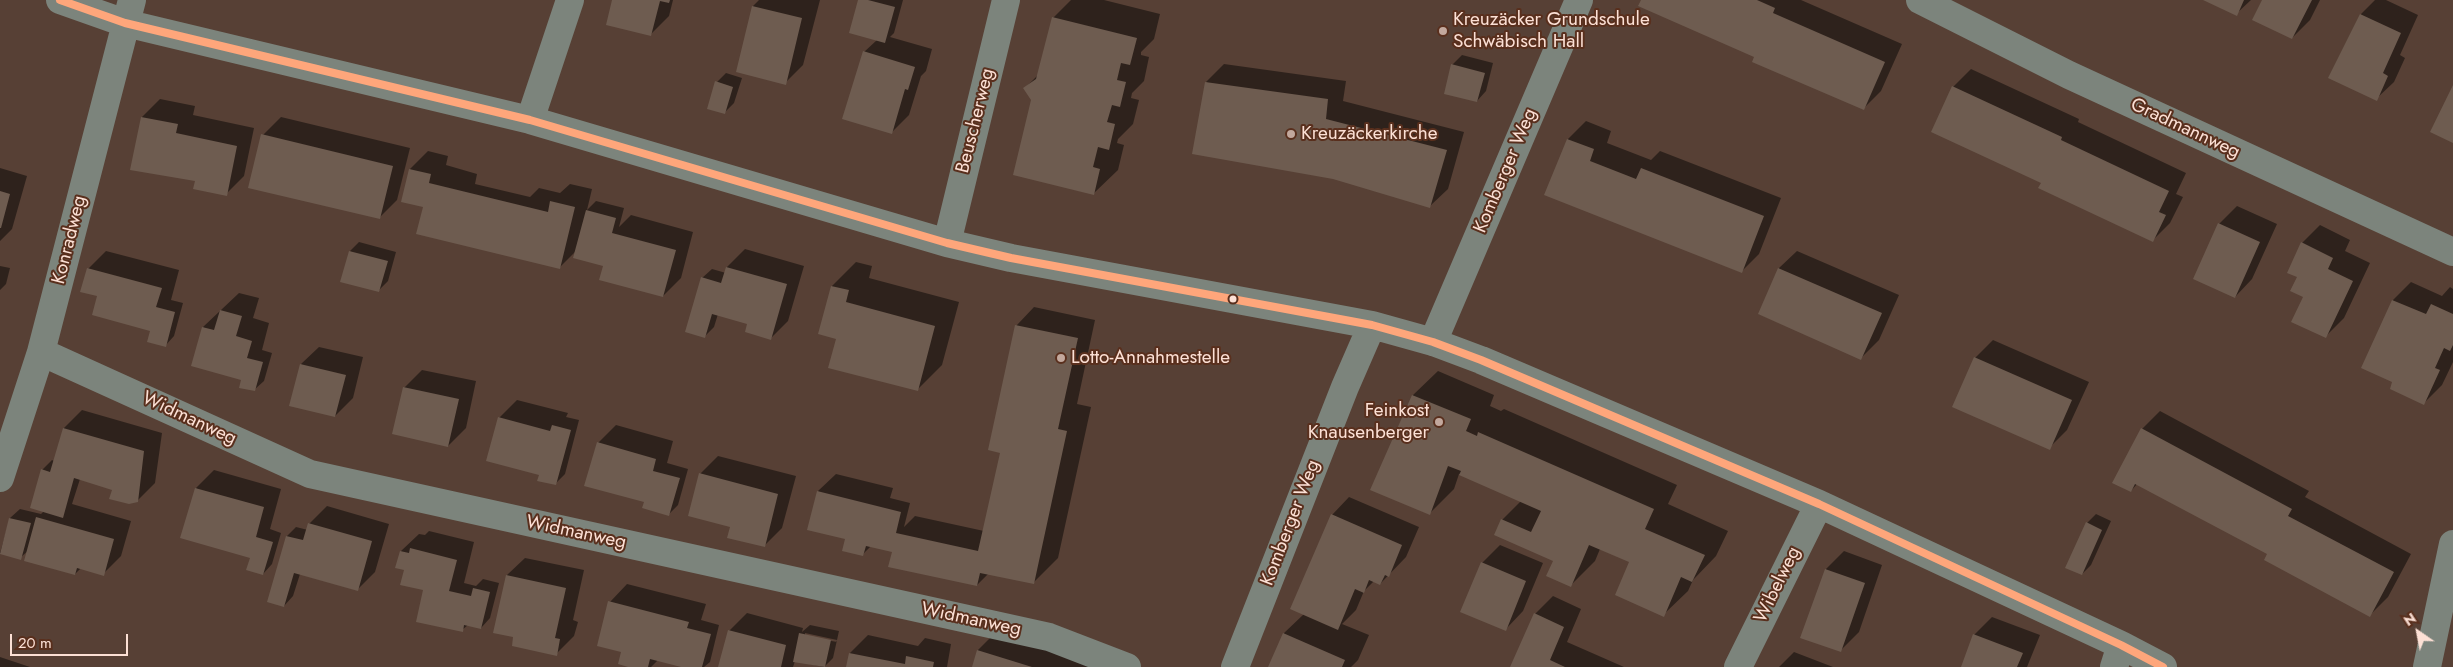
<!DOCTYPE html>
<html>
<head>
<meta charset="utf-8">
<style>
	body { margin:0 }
	#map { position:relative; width:2453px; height:667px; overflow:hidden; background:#574035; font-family:Jost,sans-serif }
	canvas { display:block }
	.north { position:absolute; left:2393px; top:607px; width:50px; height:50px; -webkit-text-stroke:4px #592f1d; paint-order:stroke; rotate:327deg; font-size:14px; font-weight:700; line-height:20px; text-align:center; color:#fce0d5 }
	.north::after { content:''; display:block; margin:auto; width:18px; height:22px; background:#fce0d5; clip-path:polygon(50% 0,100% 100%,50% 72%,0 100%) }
	.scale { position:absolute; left:10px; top:634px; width:118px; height:22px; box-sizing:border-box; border:2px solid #fce0d5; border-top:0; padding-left:6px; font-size:15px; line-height:18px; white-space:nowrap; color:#fce0d5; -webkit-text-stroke:4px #592f1d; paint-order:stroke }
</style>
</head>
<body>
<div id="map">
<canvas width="2453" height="667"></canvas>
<div class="north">N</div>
<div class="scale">20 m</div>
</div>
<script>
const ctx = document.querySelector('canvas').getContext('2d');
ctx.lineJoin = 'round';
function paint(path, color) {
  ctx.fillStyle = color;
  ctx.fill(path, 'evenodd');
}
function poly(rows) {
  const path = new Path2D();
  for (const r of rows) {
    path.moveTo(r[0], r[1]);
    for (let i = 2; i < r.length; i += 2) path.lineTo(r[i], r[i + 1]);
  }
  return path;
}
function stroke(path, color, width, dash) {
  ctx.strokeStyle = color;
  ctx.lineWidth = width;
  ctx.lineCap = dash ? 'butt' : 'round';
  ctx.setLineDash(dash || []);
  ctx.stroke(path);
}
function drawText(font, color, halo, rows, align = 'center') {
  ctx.font = font + ' Jost,sans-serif';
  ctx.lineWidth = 4;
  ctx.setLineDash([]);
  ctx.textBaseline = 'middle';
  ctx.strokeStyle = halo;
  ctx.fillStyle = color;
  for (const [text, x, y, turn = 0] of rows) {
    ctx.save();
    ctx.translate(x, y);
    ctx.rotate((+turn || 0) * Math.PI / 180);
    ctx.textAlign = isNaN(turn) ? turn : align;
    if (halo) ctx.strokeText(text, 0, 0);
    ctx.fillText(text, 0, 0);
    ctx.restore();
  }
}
paint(poly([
	[613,0,673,0,669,16,651,34],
	[759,0,820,0,803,65,785,83,753,6],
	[860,0,903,0,894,33,890,37,932,49,926,71,921,76,909,115,891,133,864,52,877,40],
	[1071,0,1104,0,1160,14,1154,39,1141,52,1141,55,1149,57,1144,81,1132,93,1131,98,1139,100,1133,124,1118,139,1117,143,1124,145,1118,170,1093,194,1025,88,1039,74,1053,18],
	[1642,0,1801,0,1902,44,1881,91,1863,109],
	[2206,0,2251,0,2236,14],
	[2263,0,2320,0,2310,20,2292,38],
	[2375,0,2386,0,2418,15,2400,55,2405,58,2394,82,2376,99,2330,77,2361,14],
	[1462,55,1493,63,1486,91,1477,101,1452,65],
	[1224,64,1346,81,1343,101,1464,132,1448,189,1430,206,1206,82],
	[1971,69,2079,119,2078,122,2186,173,2176,194,2183,197,2170,223,2152,241,2042,182,1932,131,1953,87],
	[726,73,742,78,734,103,724,113,717,82],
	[160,99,195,106,193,115,254,128,244,176,226,194,196,180,131,169,142,117],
	[281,117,410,148,397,200,379,218,263,135],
	[1586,121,1611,131,1607,143,1651,160,1660,151,1781,198,1759,254,1741,272,1546,194,1568,139],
	[428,151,448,156,446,165,477,174,475,184,530,197,539,188,560,193,570,184,592,189,587,210,596,201,624,208,619,227,631,215,693,232,681,278,663,296,576,251,559,268,425,206,410,169],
	[0,168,27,176,12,229,0,241],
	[2237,206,2277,224,2252,279,2235,297,2219,224],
	[2320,225,2350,240,2345,251,2370,263,2344,318,2326,336,2299,277,2302,243],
	[359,242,396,252,388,281,379,290,350,251],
	[745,249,804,266,788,321,771,338,749,323,718,314,714,327,705,336,702,278,712,269,726,273,727,267],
	[106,251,179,270,171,300,183,303,174,336,165,346,152,330,88,269],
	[1797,251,1899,295,1879,340,1861,358,1759,314,1779,268],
	[856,262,872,266,869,278,959,302,942,365,918,389,837,338,820,333,832,286],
	[0,266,10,268,6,284,0,290],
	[2411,282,2442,296,2450,287,2453,289,2453,362,2442,385,2424,403,2394,381,2363,368,2393,300],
	[239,293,259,298,253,318,269,323,262,350,272,353,264,381,254,390,243,379,203,327],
	[1034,307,1095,320,1077,404,1091,407,1058,558,1033,583,989,573,977,585,894,548,871,546,862,555,846,538,818,491,836,474,893,488,890,498,910,503,904,527,915,516,984,531,1002,452,989,449,1017,325],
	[1993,340,2089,382,2067,430,2049,448,1975,358],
	[319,347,363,357,353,398,335,416,301,364],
	[422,370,476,381,466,428,448,446,404,388],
	[1438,371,1494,395,1490,406,1501,411,1504,409,1677,485,1668,504,1728,531,1716,556,1693,580,1688,591,1663,615,1631,562,1600,549,1595,561,1570,586,1555,560,1502,520,1521,501,1459,474,1454,489,1429,514,1372,490,1413,395],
	[517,400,568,413,566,417,579,420,565,474,555,484,540,474,499,418],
	[82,410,162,433,155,483,137,501,114,489,80,479,72,504,131,521,121,556,103,574,81,568,75,574,29,550,20,558,0,553,10,518,20,509,41,514,44,511,42,470,52,460,54,461,64,428],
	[2160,411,2309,491,2305,497,2411,554,2388,597,2370,615,2269,554,2137,484,2131,491,2142,429],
	[616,425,673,441,667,463,688,469,678,505,669,514,645,501,598,443],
	[718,456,796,476,782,528,764,546,731,526,700,474],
	[214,470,281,489,270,529,281,533,272,564,263,574,196,488],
	[1349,497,1419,527,1406,557,1380,584,1374,581,1364,591,1356,610,1342,624,1369,635,1358,660,1351,667,1270,667,1284,633,1304,614,1332,515],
	[327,506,389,524,375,572,357,590,300,574,293,596,284,606,268,601,287,536,296,527,308,530,309,524],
	[2096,514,2111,521,2091,565,2082,574,2087,523],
	[429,531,474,542,464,583,476,586,483,579,499,583,490,618,481,628,468,625,462,630,406,569,401,551,419,534,425,535],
	[1500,545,1543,563,1523,611,1506,629,1482,563],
	[1844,551,1882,565,1859,632,1841,650,1826,569],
	[525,558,584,570,573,620,578,622,574,636,556,654,515,636,507,575],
	[627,584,706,604,701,620,719,625,710,662,704,667,686,667,658,660,651,667,633,667,610,602],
	[1553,596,1581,609,1567,642,1624,667,1511,667,1535,614],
	[747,613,803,628,802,632,810,625,839,631,833,658,824,667,795,661,793,667,719,667,729,631],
	[805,633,837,640,837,642,805,636],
	[1992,617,2040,635,2027,667,1962,667,1974,635],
	[1002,626,1131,667,973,667,978,650],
	[868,635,918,646,925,638,951,644,947,667,847,667,850,653],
	[1794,652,1833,667,1779,667],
	[0,657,30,667,0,667]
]), '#0007');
paint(poly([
	[612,0,670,0,669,3,660,1,651,36,606,25],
	[858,0,868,0,895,7,885,43,849,33],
	[1641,0,1757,0,1775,8,1773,13,1885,62,1864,110,1752,62,1754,57,1638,6],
	[2203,0,2244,0,2237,16],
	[2262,0,2312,0,2292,39,2252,20],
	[752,6,802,18,786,85,736,72],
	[2360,14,2401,33,2383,73,2388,76,2377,101,2328,78],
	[1052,17,1137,38,1130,65,1121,63,1117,80,1126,82,1120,107,1112,105,1107,122,1115,124,1109,150,1098,147,1093,167,1100,169,1094,195,1013,175,1031,100,1023,88,1036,79],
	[863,51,915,67,908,90,905,89,892,134,842,119],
	[1451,64,1485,73,1477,102,1444,94],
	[715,81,733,87,725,114,707,109],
	[1205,82,1328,99,1326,119,1447,150,1430,208,1333,179,1192,154],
	[2453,85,2453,143,2430,132],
	[1952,86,2062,137,2061,140,2169,191,2159,212,2166,215,2153,242,2038,188,2041,183,1931,132],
	[141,117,178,124,176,133,237,146,227,196,193,189,195,181,130,170],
	[261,134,393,166,380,219,248,188],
	[1567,139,1594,149,1590,161,1636,179,1641,168,1764,216,1742,273,1544,195],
	[409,169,431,174,429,183,548,212,550,201,575,207,560,269,416,234,423,207,401,202],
	[0,191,10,194,1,228,0,228],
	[586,210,616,218,612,233,676,250,663,297,599,280,603,266,573,258],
	[2218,223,2260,242,2235,298,2193,279],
	[2301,242,2333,258,2328,269,2353,281,2326,338,2291,322,2303,297,2290,291,2297,277,2287,273],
	[349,251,388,261,379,292,340,282],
	[726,267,787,284,771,340,745,332,747,324,712,314,705,338,685,332,701,277,721,283],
	[87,268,162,288,156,307,175,312,166,347,147,342,150,331,92,315,97,296,80,292],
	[1778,268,1882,313,1861,360,1758,314],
	[831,286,849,290,846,302,935,326,918,391,828,368,836,339,818,334],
	[2392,300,2426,314,2431,304,2453,314,2453,345,2450,351,2444,348,2435,368,2440,370,2424,405,2390,389,2392,382,2361,368],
	[220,310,242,316,236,336,252,341,247,358,263,362,255,391,239,388,241,380,191,366,202,327,214,330],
	[1015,325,1078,338,1058,429,1067,431,1034,584,980,573,977,586,888,567,892,552,866,546,863,556,842,551,845,539,807,530,817,491,901,512,896,533,978,551,1000,453,988,450],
	[1974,357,2072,400,2050,450,1952,407],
	[300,364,346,375,335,417,289,406],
	[403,387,459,399,448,447,392,434],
	[1412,395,1471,419,1466,431,1477,436,1478,432,1654,509,1645,529,1705,555,1692,582,1681,577,1664,617,1615,595,1629,562,1589,545,1571,587,1546,576,1553,561,1494,535,1501,519,1531,532,1541,511,1459,475,1461,471,1448,466,1430,515,1370,490],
	[498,417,550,431,552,425,571,430,556,485,537,481,539,475,486,461],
	[63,428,144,451,138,502,129,504,109,499,112,490,74,478,63,518,30,508,41,469,50,472],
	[2141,428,2292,509,2288,516,2394,572,2370,617,2264,560,2267,554,2135,484,2131,492,2112,483],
	[597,442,656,459,653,471,680,478,669,516,642,508,644,502,584,486],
	[699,473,778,494,765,547,727,538,730,527,688,516],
	[195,488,264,507,256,537,273,542,263,575,246,570,250,558,180,538],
	[1331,514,1402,545,1389,577,1385,575,1380,585,1369,580,1364,593,1355,589,1338,630,1290,609],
	[36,517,114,539,104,576,77,568,75,575,24,561],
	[9,518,31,523,21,560,0,554],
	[2086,522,2102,530,2082,575,2065,568],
	[308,523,372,541,358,591,294,573,284,607,267,602,286,536,303,540],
	[410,548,457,560,449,591,471,596,473,588,490,592,481,629,464,625,463,632,416,622,423,590,400,585,404,570,395,568,400,551,409,553],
	[1481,562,1526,581,1506,631,1460,612],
	[1825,569,1865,583,1841,652,1800,638],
	[506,575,566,588,555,638,560,639,557,656,512,646,513,637,493,633],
	[608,601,689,622,687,628,711,634,702,667,681,667,650,659,648,667,628,667,618,664,621,652,597,646],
	[1534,613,1564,627,1550,660,1565,667,1510,667],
	[728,630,786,645,781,667,718,667],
	[799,633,831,640,825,667,793,662],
	[1283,633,1345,660,1342,667,1268,667],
	[1973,634,2023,653,2017,667,1961,667],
	[977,650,1032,667,972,667],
	[849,653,905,664,906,656,934,662,933,667,846,667]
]), '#6e5c50');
stroke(poly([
	[60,0,125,23,530,120,947,243,1011,258,1372,325,1433,342,1481,360,1819,504,2121,645,2163,667],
	[1920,0,2069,75,2453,252],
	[530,120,570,0],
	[947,243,1006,0],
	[1433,342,1579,0],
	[41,352,310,474,1049,637,1127,667],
	[0,478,41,352,132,0],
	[1235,667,1345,387,1372,325],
	[1738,667,1819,504],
	[2114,667,2121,645],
	[2427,667,2453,544]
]), '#7c847c', 28);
stroke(poly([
	[60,0,125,23,530,120,947,243,1011,258,1372,325,1433,342,1481,360,1819,504,2121,645,2163,667]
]), '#fea67b', 8);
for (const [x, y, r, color] of [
	[1443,31,5,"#c2a89d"],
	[1291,134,5,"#c2a89d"],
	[1233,299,4.5,"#fce0d5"],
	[1061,358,5,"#c2a89d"],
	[1439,422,5,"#c2a89d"]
]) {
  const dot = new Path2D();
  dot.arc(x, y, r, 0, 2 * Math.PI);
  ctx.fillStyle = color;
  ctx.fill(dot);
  stroke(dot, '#592f1d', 2);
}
drawText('19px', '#fce0d5', '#592f1d', [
	["Kreuzäcker Grundschule",1453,20],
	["Schwäbisch Hall",1453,42],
	["Kreuzäckerkirche",1301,134],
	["Lotto-Annahmestelle",1071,358],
	["Feinkost",1429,411,"right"],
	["Knausenberger",1429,433,"right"]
], 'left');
drawText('19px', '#fce0d5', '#592f1d', [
	["Beuscherweg",976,121,-76],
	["Gradmannweg",2185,129,25],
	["Komberger Weg",1506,171,-67],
	["Konradweg",70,240,-76],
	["Widmanweg",189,419,25],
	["Komberger Weg",1291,523,-69],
	["Widmanweg",576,533,12],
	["Wibelweg",1778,585,-64],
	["Widmanweg",971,620,12]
]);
</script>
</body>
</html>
